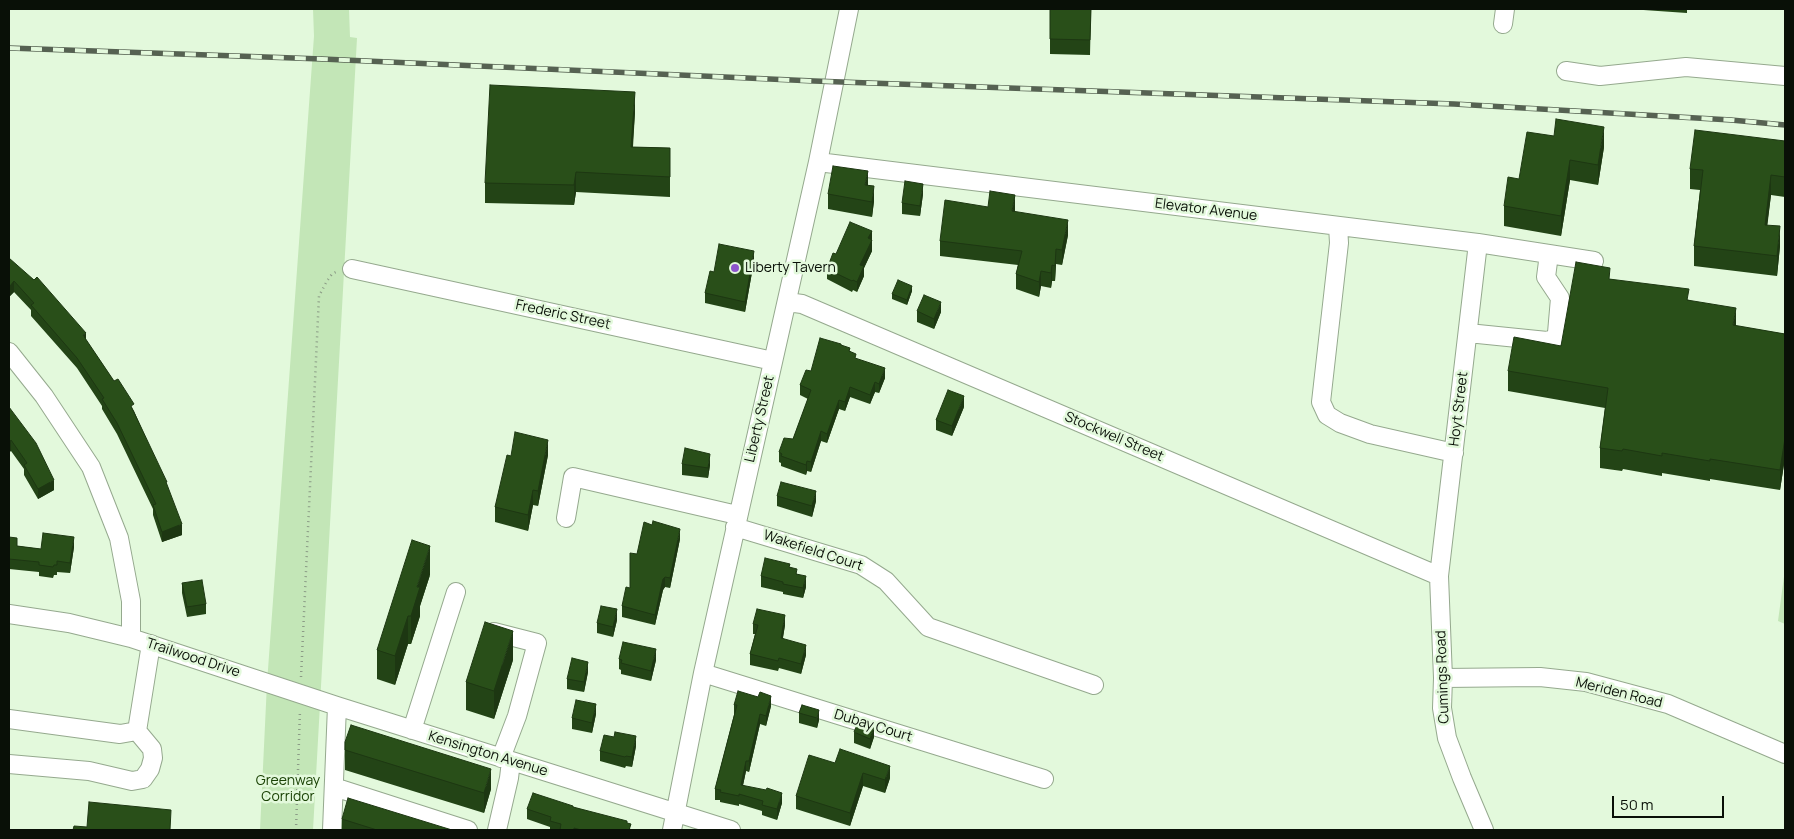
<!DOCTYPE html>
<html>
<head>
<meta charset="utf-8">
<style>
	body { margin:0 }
	#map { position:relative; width:1794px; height:839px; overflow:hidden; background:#e3f9dc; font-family:Manrope,sans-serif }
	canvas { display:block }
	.frame { position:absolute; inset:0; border:10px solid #091007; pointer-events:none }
	.scale { position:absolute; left:1612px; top:796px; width:112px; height:22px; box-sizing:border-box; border:2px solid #091007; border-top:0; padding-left:6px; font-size:15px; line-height:18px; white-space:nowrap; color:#091007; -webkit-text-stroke:4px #e3f9dc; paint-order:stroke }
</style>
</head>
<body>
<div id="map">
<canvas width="1794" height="839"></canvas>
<div class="frame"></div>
<div class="scale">50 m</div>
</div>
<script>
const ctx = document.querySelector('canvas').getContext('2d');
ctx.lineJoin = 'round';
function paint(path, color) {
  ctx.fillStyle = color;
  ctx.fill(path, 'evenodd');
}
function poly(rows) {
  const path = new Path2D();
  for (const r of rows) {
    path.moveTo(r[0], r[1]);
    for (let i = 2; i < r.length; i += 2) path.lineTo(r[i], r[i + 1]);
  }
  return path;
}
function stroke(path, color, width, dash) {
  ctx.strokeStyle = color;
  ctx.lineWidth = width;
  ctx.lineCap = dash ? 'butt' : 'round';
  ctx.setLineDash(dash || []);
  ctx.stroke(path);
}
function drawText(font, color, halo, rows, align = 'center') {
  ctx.font = font + ' Manrope,sans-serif';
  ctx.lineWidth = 5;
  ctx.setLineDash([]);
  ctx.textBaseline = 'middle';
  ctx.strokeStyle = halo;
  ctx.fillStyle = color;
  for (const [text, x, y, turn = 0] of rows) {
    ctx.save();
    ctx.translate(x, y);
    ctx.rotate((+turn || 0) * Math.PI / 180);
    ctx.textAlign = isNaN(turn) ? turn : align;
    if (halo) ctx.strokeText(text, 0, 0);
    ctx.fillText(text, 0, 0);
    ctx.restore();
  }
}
paint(poly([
	[313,9,349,9,350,37,357,38,313,830,260,830,267,683,314,36],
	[1785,569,1785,624,1778,621]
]), '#c3e6b7');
const minor = poly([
	[1503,24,1505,9],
	[1566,71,1600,76,1686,67,1785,76],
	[818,162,1478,243,1594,261],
	[1338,226,1339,243,1321,402,1327,415,1340,423,1370,434,1454,453],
	[1478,243,1439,576,1443,678,1442,708,1447,738,1462,778,1484,830],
	[352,269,773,361],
	[787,302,802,304,1439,576],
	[1468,333,1547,341,1554,339,1557,333,1560,298,1546,277,1549,254],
	[9,352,44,396,91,467,119,538,131,601,131,638,337,706,731,830],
	[566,518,573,477,737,515],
	[735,527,861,565,886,581,928,627,1094,685],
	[9,614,69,623,131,638],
	[494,632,537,643,517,716,501,758],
	[703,673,1044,779],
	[1443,678,1540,677,1586,682,1668,704,1785,754],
	[9,719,120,734,137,731],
	[412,730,456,592],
	[137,731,151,644],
	[9,764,89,771,132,781,143,779,150,769,153,758,152,749,137,731],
	[334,787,468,830],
	[332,830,337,706],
	[497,830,509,778,511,761],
	[672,830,703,673,818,162,849,9]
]);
stroke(minor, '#95a98e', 20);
stroke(poly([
	[301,677,319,296,327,281,332,274,336,272],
	[296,830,300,710]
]), '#8b9b86', 2.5, [1, 4]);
stroke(minor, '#fff', 18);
const rail = poly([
	[9,48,322,59,814,81,1454,104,1731,120,1785,125]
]);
stroke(rail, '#566252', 5.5);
stroke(rail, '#e3f9dc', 4, [11]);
paint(poly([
	[1050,9,1091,9,1090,55,1050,54],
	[1629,9,1687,9,1687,13],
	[635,112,633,147,670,148,670,197,576,192,574,205,485,203,485,183],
	[1785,141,1785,197,1771,195,1767,225,1780,246,1777,276,1694,266,1694,246,1700,190,1690,189,1690,169],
	[1604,147,1598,185,1570,180,1561,236,1504,226,1504,206,1519,179],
	[868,185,874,201,872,217,828,209,828,194],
	[923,194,920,216,902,214,902,203],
	[988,207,1015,210,1015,212,1068,235,1062,265,1056,264,1055,281,1052,281,1051,288,1041,286,1039,297,1016,289,1016,274,1018,265,940,256,940,241],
	[872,231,872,251,864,268,864,276,857,292,853,290,852,292,827,279,827,269,836,254],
	[9,258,86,340,134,411,167,486,182,535,162,542,153,515,153,509,117,434,102,409,102,406,77,368,31,316,31,310,14,292,10,296,9,294],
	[754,261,745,312,705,303,705,293,714,272],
	[1610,279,1689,300,1736,326,1785,334,1785,458,1780,490,1710,479,1710,481,1662,473,1662,476,1623,469,1622,471,1600,468,1600,448,1605,408,1508,391,1508,371,1561,346],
	[912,291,907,305,892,299,892,294],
	[917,311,941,312,934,329,917,322],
	[841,345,850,351,856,359,885,378,879,393,875,392,870,404,850,397,845,411,839,409,827,443,821,441,811,472,807,471,806,475,781,466,781,463,779,462,779,452,793,439,808,399,800,395,800,385,811,371],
	[9,407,54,490,38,499,24,475,24,469,11,451,9,452],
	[964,407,952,436,936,430,936,420],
	[548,455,538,506,533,505,528,531,495,522,495,507,511,456],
	[682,464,710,465,708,478,682,475],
	[777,496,816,501,812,517,777,506],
	[9,537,17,546,41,549,74,547,70,573,57,572,57,575,54,575,53,578,39,576,39,572,9,569],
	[680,539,670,588,665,587,663,590,655,625,622,617,622,606,630,588,637,554],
	[790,567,797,574,806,587,803,598,783,594,783,592,761,587,761,576],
	[430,575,420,606,420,616,411,644,408,644,395,685,377,679,377,650],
	[182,583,206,604,206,614,187,617,182,593],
	[617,620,613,637,597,633,597,623],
	[753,624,785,625,783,638,806,655,801,674,779,668,778,671,750,665,750,654,755,634,753,634],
	[619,659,656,660,651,681,621,674,621,670,619,669],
	[513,660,494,719,466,710,466,682],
	[588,672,584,692,567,689,567,679],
	[734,705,771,706,766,726,760,724,749,772,746,771,743,785,782,803,777,820,762,815,762,811,739,804,739,806,720,802,720,800,715,800,715,789,734,715],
	[802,705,819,720,817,728,799,723,799,713],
	[596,714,592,733,572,729,572,718],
	[854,732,874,737,870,749,854,743],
	[345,742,491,789,484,813,345,770],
	[636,746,632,767,626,766,625,768,600,761,600,751],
	[835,763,890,778,885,793,863,786,850,826,796,809,796,796],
	[573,807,627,823,631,830,550,830,550,827,527,819,527,809],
	[342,819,452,830,342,830]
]), '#234416');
paint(poly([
	[635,92,635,112,631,167,631,147],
	[1604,127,1604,147,1598,185,1598,165],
	[1570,160,1570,180,1561,236,1561,216],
	[868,171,868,187,865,185],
	[576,172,576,192,574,205,574,185],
	[1771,175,1771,195,1765,245,1765,225],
	[923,184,923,194,920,216,920,206],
	[874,186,874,201,872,217,872,202],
	[1015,195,1015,210,1012,227,1012,211],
	[1068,220,1068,235,1062,265,1062,250],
	[1780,226,1780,246,1777,276,1777,256],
	[872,231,872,251,864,268,864,276,857,292,857,282,860,265,868,238],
	[1056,249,1056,264,1055,281,1055,266],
	[754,251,754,261,745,312,745,302],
	[1052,265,1052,281,1051,288,1051,273],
	[1041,271,1041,286,1039,297,1039,282],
	[14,281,14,292,10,296,10,286],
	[912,286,912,291,907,305,907,300],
	[941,302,941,312,934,329,934,319],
	[1736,308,1736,328,1733,325],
	[86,333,86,343,83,335],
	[885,368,885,378,879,393,879,384],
	[875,382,875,392,870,404,870,395],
	[850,387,850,397,845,411,845,402],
	[964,396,964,407,952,436,952,426],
	[839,400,839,409,827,443,827,434],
	[821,431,821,441,811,472,811,462],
	[1785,438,1785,458,1780,490,1780,470],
	[11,440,11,451,9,452,9,442],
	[548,440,548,455,538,506,538,491],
	[710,454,710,465,708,478,708,468],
	[807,461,807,471,806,475,806,465],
	[54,480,54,490,38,499,38,489],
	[533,490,533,505,528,531,528,515],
	[816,491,816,501,812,517,812,506],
	[182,524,182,535,162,542,162,532],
	[680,529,680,539,670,588,670,578],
	[74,537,74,547,70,573,70,563],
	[430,546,430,575,420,606,420,616,411,644,411,616,417,587],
	[806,576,806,587,803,598,803,588],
	[665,577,665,587,663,590,655,625,655,615,663,579],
	[617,609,617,620,613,637,613,627],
	[785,615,785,625,781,648,781,638],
	[408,616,408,644,395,685,395,656],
	[513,631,513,660,494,719,494,691],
	[806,645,806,655,801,674,801,664],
	[656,649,656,660,651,681,651,671],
	[588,662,588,672,584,692,584,682],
	[771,696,771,706,766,726,766,716],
	[596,704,596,714,592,733,592,723],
	[819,710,819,720,817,728,817,718],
	[760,714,760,724,749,772,749,761],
	[874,727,874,737,870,749,870,739],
	[636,736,636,746,632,767,632,757],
	[746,761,746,771,741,795,741,785],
	[890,766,890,778,885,793,885,780],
	[491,769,491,789,484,813,484,793],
	[863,773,863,786,850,826,850,813],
	[782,793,782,803,777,820,777,809]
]), '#1d3712');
const building = poly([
	[1050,9,1091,9,1090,40,1050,39,1050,9],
	[490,85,635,92,631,147,670,148,670,177,576,172,574,185,485,183,490,85],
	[1556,119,1604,127,1598,165,1570,160,1561,216,1504,206,1508,177,1519,179,1527,132,1554,136,1556,119],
	[1695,130,1785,141,1785,177,1771,175,1765,225,1780,226,1777,256,1694,246,1703,170,1690,169,1695,130],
	[833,166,868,171,865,185,874,186,872,202,828,194,833,166],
	[905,181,923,184,920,206,902,203,905,181],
	[990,191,1015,195,1012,211,1068,220,1062,250,1056,249,1055,266,1052,265,1051,273,1041,271,1039,282,1016,274,1022,251,940,241,945,200,988,207,990,191],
	[850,222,872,231,868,238,872,240,860,265,864,266,857,282,853,280,852,281,827,269,833,253,836,254,850,222],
	[719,244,754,251,745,302,705,293,710,271,714,272,719,244],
	[9,258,34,280,37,277,86,333,83,335,114,381,118,379,134,404,131,406,167,482,166,482,182,524,162,532,153,505,156,504,117,423,102,399,104,398,77,358,31,305,34,303,14,281,10,286,9,284,9,258],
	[1576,262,1610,268,1609,279,1689,289,1687,300,1736,308,1733,325,1785,334,1785,438,1780,470,1710,459,1710,461,1662,453,1662,456,1623,449,1622,451,1600,448,1608,388,1508,371,1514,337,1561,346,1576,262],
	[898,280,912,286,907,300,892,294,898,280],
	[924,295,941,302,934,319,917,311,924,295],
	[820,338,841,344,841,345,850,348,849,351,856,354,855,358,885,368,879,384,875,382,870,395,850,387,845,402,839,400,827,434,821,431,811,462,807,461,806,465,781,456,782,454,779,452,784,438,793,439,811,390,800,385,806,370,811,371,820,338],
	[948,390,964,396,952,426,936,420,948,390],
	[9,407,36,443,54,480,38,489,24,465,27,463,11,440,9,442,9,407],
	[515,432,548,440,538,491,533,490,528,515,495,507,507,455,511,456,515,432],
	[685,448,710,454,708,468,682,464,685,448],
	[781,482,816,491,812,506,777,496,781,482],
	[653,521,680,529,670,578,665,577,663,579,655,615,622,606,626,587,630,588,630,553,637,554,644,522,652,525,653,521],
	[43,533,74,537,70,563,57,561,57,565,54,565,53,567,39,565,39,562,9,559,9,537,17,538,17,546,41,549,43,533],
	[412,540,430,546,417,587,420,587,411,616,408,616,395,656,377,650,412,540],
	[765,558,790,564,789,567,797,569,796,574,806,576,803,588,783,584,783,582,761,576,765,558],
	[202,580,206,604,187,607,182,583,202,580],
	[601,606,617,609,613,627,597,623,601,606],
	[757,609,785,615,781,638,806,645,801,664,779,658,778,661,750,654,758,625,753,624,757,609],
	[485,622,513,631,494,691,466,682,485,622],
	[623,642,656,649,651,671,621,663,622,660,619,659,623,642],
	[572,658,588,662,584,682,567,679,572,658],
	[738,691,758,697,760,692,771,696,766,716,760,714,749,761,746,761,741,785,766,790,767,788,782,793,777,809,762,805,763,801,739,794,739,796,720,792,721,790,715,789,737,705,734,705,738,691],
	[576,700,596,704,592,723,572,718,576,700],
	[802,705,819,710,817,718,799,713,802,705],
	[858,722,874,727,870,739,854,732,858,722],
	[351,725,491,769,484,793,345,750,345,742,351,725],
	[615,732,636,736,632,757,626,756,625,757,600,751,604,735,614,737,615,732],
	[840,749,890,766,885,780,863,773,850,813,796,796,809,755,835,763,840,749],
	[533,793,573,806,573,807,627,821,627,823,631,824,629,830,581,830,574,828,574,830,560,830,561,824,550,821,551,817,527,809,533,793],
	[348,798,452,830,377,830,342,819,348,798],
	[89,802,171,810,170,830,73,830,74,826,87,827,89,802]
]);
paint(building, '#294f19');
stroke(building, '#1d3712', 1);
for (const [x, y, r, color] of [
	[735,268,5,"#8d55cc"]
]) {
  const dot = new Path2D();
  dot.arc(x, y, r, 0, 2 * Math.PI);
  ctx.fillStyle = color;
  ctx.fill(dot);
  stroke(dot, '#e3f9dc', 2);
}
drawText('14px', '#091007', '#e3f9dc', [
	["Elevator Avenue",1206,210,7],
	["Frederic Street",563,315,12],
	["Hoyt Street",1459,409,-83],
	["Liberty Street",760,419,-77],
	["Stockwell Street",1114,437,23],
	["Wakefield Court",813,551,18],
	["Trailwood Drive",193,658,18],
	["Cumings Road",1443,677,-92],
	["Meriden Road",1619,693,14],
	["Dubay Court",873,726,17],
	["Kensington Avenue",488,754,17]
]);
drawText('14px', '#091007', '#e3f9dc', [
	["Liberty Tavern",745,268]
], 'left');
drawText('14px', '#1a4205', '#e3f9dc', [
	["Greenway",288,781],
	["Corridor",288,797]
]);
</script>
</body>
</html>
